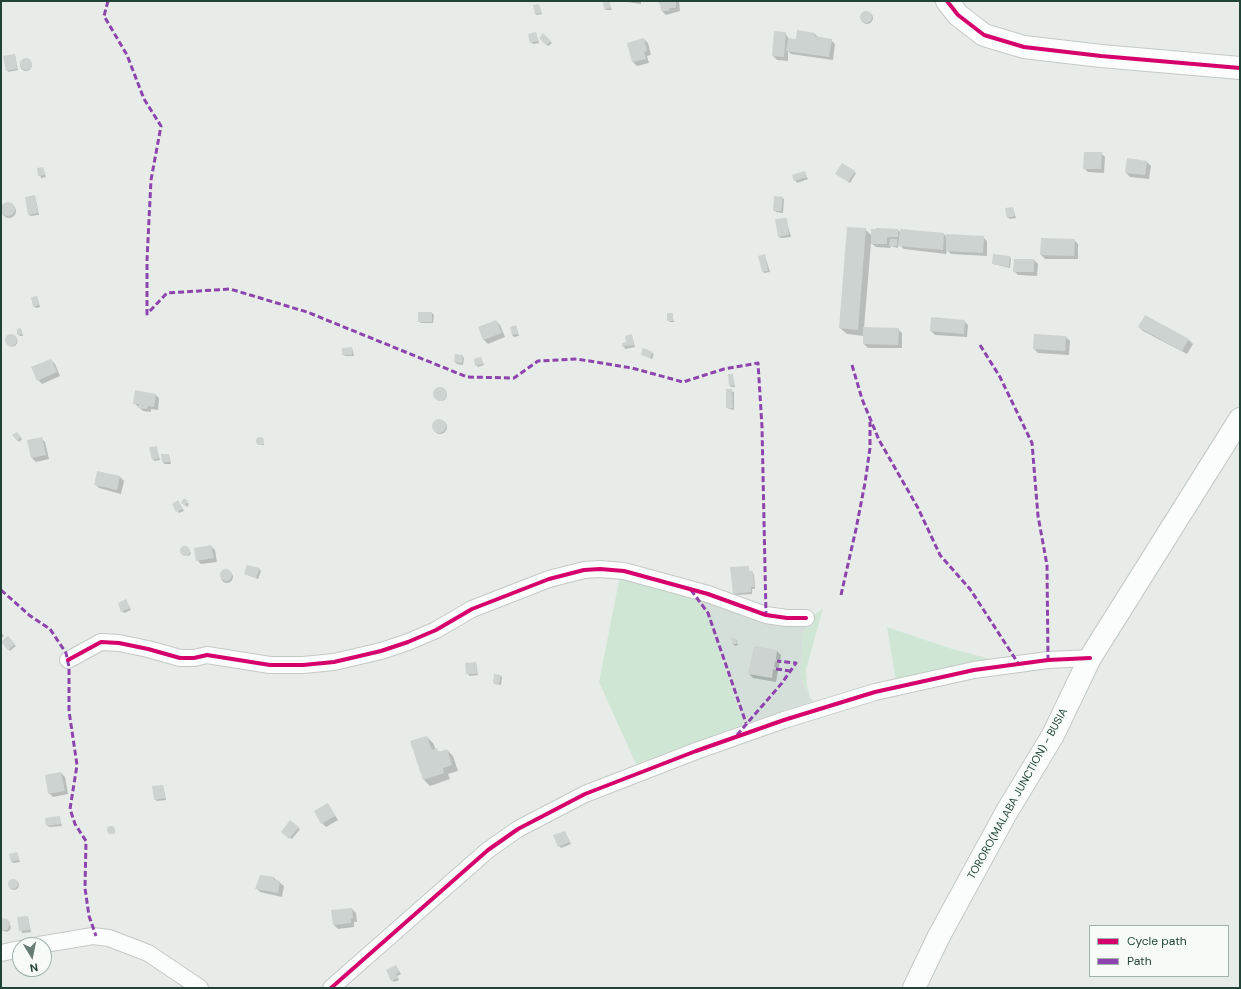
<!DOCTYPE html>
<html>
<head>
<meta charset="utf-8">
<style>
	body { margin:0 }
	#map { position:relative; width:1241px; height:989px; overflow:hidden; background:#e7ece9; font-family:"DM Sans",sans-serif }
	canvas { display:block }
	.frame { position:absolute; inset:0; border:2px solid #214337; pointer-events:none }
	.legend { position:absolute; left:1089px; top:925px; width:140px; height:52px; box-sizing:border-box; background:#f6fbf8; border:1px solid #a1b1ab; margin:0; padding:5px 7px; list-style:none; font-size:12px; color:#214337 }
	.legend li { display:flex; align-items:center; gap:8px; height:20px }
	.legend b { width:20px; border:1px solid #a1b1ab }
	.north { position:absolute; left:12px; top:937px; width:40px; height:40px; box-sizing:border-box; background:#f6fbf8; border:1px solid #a1b1ab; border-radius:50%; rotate:170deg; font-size:11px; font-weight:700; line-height:16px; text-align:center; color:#214337 }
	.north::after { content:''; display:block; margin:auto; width:14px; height:18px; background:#667e75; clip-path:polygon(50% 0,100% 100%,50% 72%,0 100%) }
</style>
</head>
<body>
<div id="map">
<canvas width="1241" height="989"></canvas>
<div class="frame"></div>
<ul class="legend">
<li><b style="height:5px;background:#d6006c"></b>Cycle path</li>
<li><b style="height:5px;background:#8e44ad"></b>Path</li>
</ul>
<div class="north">N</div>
</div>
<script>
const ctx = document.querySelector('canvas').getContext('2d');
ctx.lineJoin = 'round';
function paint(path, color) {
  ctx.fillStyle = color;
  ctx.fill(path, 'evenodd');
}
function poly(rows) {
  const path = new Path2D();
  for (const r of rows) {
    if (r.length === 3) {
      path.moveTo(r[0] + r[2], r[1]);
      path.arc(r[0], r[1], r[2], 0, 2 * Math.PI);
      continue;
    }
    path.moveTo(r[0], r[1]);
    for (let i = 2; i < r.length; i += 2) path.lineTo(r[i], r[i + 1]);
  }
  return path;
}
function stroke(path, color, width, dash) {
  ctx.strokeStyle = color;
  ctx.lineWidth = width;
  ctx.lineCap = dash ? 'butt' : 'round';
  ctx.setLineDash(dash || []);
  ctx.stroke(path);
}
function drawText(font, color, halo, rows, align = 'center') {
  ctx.font = font + ' "DM Sans",sans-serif';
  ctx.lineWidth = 3.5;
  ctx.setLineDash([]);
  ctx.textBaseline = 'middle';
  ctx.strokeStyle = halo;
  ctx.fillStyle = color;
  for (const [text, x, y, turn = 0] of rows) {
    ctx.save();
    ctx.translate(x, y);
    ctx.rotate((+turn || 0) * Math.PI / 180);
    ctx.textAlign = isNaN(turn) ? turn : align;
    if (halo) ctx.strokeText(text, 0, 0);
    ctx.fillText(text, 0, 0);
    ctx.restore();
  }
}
paint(poly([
	[692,594,811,620,803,636,801,668,802,680,811,699,814,701,744,724,722,657]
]), '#d4dfd9');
paint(poly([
	[620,576,692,594,706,613,744,724,636,764,599,682],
	[823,608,806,670,807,686,811,699,802,680,801,668,803,636,813,616],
	[887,627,949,648,1001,662,896,681]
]), '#cfe6d4');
paint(poly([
	[620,1,641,1,641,4],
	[658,1,679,1,680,11,666,15,662,11,661,5],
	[609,2,612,10,606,10,605,9],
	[539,5,542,14,537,15,535,14],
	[867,18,6],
	[785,33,789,39,797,40,815,34,819,38,831,40,835,44,833,60,791,54,788,51,788,61,777,60,773,56],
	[536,34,539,43,533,44,531,42],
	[543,35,552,43,548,46,540,38],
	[644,39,648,43,651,55,647,56,649,63,637,66,633,62,628,44],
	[15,55,18,70,8,72,7,70],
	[26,65,6],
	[1101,153,1105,157,1104,173,1088,172,1084,168],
	[1147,162,1151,166,1149,179,1130,177,1126,173],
	[43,168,46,177,41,178,38,169],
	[804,172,808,179,797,183,793,176],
	[854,172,856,173,850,183,838,175],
	[35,196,39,215,30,216,29,214],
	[782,198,784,199,783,213,776,212,774,210],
	[9,211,7],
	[1013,208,1016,218,1009,219,1008,217],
	[786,219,791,237,781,238,779,237],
	[865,229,872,236,898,230,901,233,944,234,947,238,983,237,987,241,987,256,951,254,947,250,946,254,904,249,898,244,898,248,891,246,890,248,876,247,871,243,864,328,898,329,902,333,902,348,868,348,864,344,864,336,847,334,840,328],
	[1074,240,1078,244,1078,259,1045,259,1041,255],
	[765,256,770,272,764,273,763,272],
	[1010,257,1011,259,1010,268,993,264],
	[1034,260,1038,264,1037,276,1018,275,1014,271],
	[37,297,40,307,36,308,34,306],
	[432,313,434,315,433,323,421,323,419,321],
	[672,314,674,322,670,322,668,320],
	[1145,316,1189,340,1193,344,1187,354,1143,331,1139,327],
	[496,321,500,325,505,337,488,344,484,340,479,328],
	[964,321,968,325,967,337,935,335,931,331],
	[516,326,519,336,514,337,512,335],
	[21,329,23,336,20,336,18,334],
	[12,341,5.5],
	[632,336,635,347,625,349,623,344,627,343],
	[1035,336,1066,337,1070,341,1069,355,1038,353,1034,349],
	[352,348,354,356,345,356,343,354],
	[652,353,654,354,652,359,642,354],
	[462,356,464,358,463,365,457,364,455,362],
	[481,358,484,365,478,367,476,365],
	[51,360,55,364,60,376,42,384,38,380],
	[732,375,735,387,731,387,730,385],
	[441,395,6],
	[727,390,734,392,734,410,727,408],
	[155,394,159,398,158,410,151,409,151,412,143,411,134,403],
	[440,427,7],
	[17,433,22,439,19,442,14,435],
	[41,438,45,442,49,459,36,462,32,458],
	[262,439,264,445,260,445,258,440],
	[156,447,160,460,154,461,153,459],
	[162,455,169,455,171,464,164,464],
	[98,472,120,477,124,481,121,494,99,488,95,484],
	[184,500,189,504,187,507,184,504],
	[179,503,184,511,179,513,173,504],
	[211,546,215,550,217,562,201,564,197,560],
	[185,547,191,553,189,556,181,553,182,548],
	[748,567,750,572,754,574,755,589,752,589,752,594,736,595,734,594],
	[259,569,261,571,258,579,245,574],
	[227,577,6],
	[127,602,131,610,124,613,122,611],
	[1,632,4,636,1,638],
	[7,637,16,646,10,651,2,642],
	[736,639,738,645,735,646,733,644],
	[777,651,781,655,776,682,753,678,749,674],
	[466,663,476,663,478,675,469,676],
	[501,676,502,677,501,685,495,684,494,683],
	[427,737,433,743,436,750,440,752,447,750,453,756,458,771,448,774,450,779,430,786,424,780],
	[61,773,65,777,68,794,53,797,49,793],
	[163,786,166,800,157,801,155,799],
	[328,804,338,820,326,827,322,823],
	[59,817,62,826,49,827,47,825],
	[112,831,3],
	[298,828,300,829,292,839,284,834],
	[565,832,571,844,561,848,559,846],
	[17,853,20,862,13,863,12,862],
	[274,878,284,886,282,897,260,892,256,888],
	[14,885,5],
	[352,909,356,913,357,922,354,922,354,927,338,929,334,925],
	[28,917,31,932,22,933,18,918],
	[1,920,9,922,11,927,10,930,7,932,1,930],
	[396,966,401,974,397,976,399,980,394,982,392,980]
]), '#0003');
paint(poly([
	[609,1,611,8,604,9,603,2],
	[660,1,676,1,676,8,669,8,669,11,661,11],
	[539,4,541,13,535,14,533,5],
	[866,17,6],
	[797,30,815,33,815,36,832,39,829,57,786,51,788,38,796,39],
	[774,31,786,32,784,57,772,56],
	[536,32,538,41,530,43,528,34],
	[543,33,551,41,546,45,539,38],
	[644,38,647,51,644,52,646,59,632,62,627,43],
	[15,54,17,69,6,71,3,56],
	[26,64,6],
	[1084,152,1102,152,1101,169,1083,169],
	[1127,158,1147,161,1145,175,1125,173],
	[842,163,855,171,848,182,835,174],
	[43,167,45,175,38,176,37,168],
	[805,171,807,177,794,181,792,175],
	[35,195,38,213,28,215,25,197],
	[774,196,783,197,781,211,773,211],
	[8,209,7],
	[1013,207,1015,216,1007,218,1005,208],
	[787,218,789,235,778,237,775,219],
	[847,227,866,228,858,330,839,328],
	[876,228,898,229,898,237,887,237,887,244,871,244,871,229,876,229],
	[900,229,944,233,943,250,898,246],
	[946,234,984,236,983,253,946,251],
	[1041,238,1075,239,1074,256,1040,255],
	[890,239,897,239,897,246,889,246],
	[765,254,768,271,762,272,758,256],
	[993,254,1010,256,1009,267,992,264],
	[1014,259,1034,259,1034,272,1013,272],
	[37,296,39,305,33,307,31,297],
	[418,312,432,312,432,322,418,322],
	[667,313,673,313,673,321,667,321],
	[1145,315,1189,339,1182,351,1138,327],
	[931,317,965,320,964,334,930,331],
	[496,320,502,333,483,340,478,327],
	[516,325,518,334,512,335,510,327],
	[863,327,899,328,898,345,863,344],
	[21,328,22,334,17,335,17,329],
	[632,334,634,345,622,347,622,343,626,342,625,336],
	[1034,334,1066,336,1065,351,1033,349],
	[11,340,6],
	[352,347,352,355,342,355,342,348],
	[643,348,653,352,650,358,641,355],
	[455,354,463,355,462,363,454,362],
	[481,357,483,364,475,366,474,359],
	[51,359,57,372,37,381,31,367],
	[728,374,733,374,734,385,729,386],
	[440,394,7],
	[726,389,732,389,733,408,726,408],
	[135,390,156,394,154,407,148,406,147,409,138,408,139,404,133,404],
	[439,426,7],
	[17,432,21,437,17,441,12,435],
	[42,437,46,455,31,458,27,440],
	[260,441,4],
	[157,446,159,458,152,460,149,447],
	[161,454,169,454,170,462,162,462],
	[97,471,120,476,117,490,94,485],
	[184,498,188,501,185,506,181,503],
	[178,500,183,509,176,512,172,504],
	[211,545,214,558,196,561,194,548],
	[185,551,5],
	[247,565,260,568,256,578,244,574],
	[749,566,749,571,753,571,754,587,751,587,751,592,733,594,730,567],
	[226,575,6],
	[126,599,130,608,121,612,118,603],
	[8,636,15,644,8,650,1,642],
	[731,638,736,638,737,644,732,644],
	[754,646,777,650,776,659,777,661,775,661,774,667,776,668,775,670,773,669,772,678,748,674],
	[476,662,477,674,466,674,465,663],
	[494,674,501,675,499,684,493,683],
	[427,736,432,750,437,748,439,752,447,749,452,765,443,768,444,773,423,780,410,741],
	[61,772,65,791,48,794,45,775],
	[163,785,165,798,154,800,152,786],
	[328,803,335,816,321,824,314,811],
	[60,816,61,824,46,826,45,818],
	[290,820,299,827,289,839,281,832],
	[111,830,4],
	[565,831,570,842,558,847,553,835],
	[17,852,19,860,11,862,9,854],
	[260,875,275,877,274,880,280,881,278,893,255,889],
	[13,884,5],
	[352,908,353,918,351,919,351,923,333,925,331,910],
	[28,916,30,930,19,931,17,917],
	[1,918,7,919,10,922,9,927,7,930,1,930],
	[396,965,400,972,396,974,398,978,391,981,386,970]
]), '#cdd3d1');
const street = poly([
	[68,660,101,642,119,643,148,649,180,658,194,658,207,655,270,665,303,665,334,662,381,651,408,642,436,630,472,609,549,579,584,570,600,569,624,571,708,594,766,615,787,618,806,618],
	[39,945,93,936,109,938,148,953,200,988],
	[1,953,20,949],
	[331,988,488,850,518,829,585,794,696,751,784,720,875,692,974,670,1048,660,1090,658]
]);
const secondary = poly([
	[947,1,958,15,984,35,1024,47,1101,56,1240,68],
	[914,988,939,936,1006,813,1053,735,1090,658,1240,419]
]);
stroke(street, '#c4c9c6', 18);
stroke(secondary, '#c2cac6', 24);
stroke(poly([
	[775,660,777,661],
	[774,668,776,669]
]), '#c2ccc7', 2.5, [2, 3]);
stroke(street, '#fbfcfc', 16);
stroke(secondary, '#fbfcfc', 22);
stroke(poly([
	[108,1,104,16,127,55,144,99,161,126,151,180,147,260,147,314,167,293,230,289,307,312,467,377,514,378,538,361,577,359,632,368,683,382,724,369,758,363,762,427,766,615],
	[980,345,1000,377,1032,443,1038,516,1047,565,1048,660],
	[852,365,862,399,879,440,918,508,940,555,970,589,1018,663],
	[1,590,29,615,50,629,66,653,69,667,69,711,77,765,70,809,75,824,86,841,85,888,89,916,96,936],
	[691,590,708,613,746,723],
	[841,595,856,529,865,483,870,448,870,422],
	[776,669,790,671],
	[737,735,782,683,796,663,777,661]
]), '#8e44ad', 3, [6, 3]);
stroke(poly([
	[947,1,958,15,984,35,1024,47,1101,56,1240,68],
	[68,660,101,642,119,643,148,649,180,658,194,658,207,655,270,665,303,665,334,662,381,651,408,642,436,630,472,609,549,579,584,570,600,569,624,571,708,594,766,615,787,618,806,618],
	[331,988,488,850,518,829,585,794,696,751,784,720,875,692,974,670,1048,660,1090,658]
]), '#d6006c', 4);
drawText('11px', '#214337', '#f6fbf8', [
	["TORORO(MALABA JUNCTION) - BUSIA",1018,794,-61]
]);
</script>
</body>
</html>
